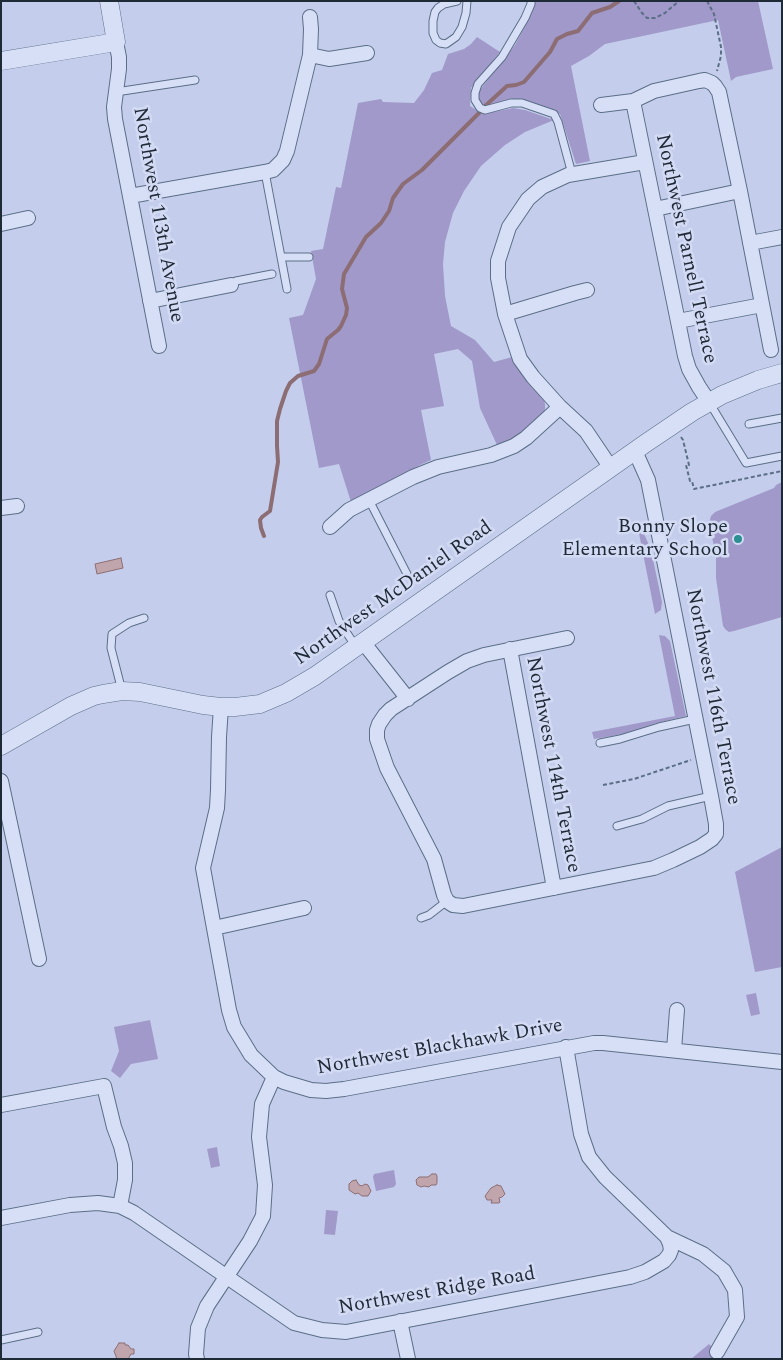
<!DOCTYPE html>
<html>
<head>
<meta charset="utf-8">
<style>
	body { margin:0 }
	#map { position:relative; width:783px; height:1360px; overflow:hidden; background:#c4ceec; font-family:Spectral,serif }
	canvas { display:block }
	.frame { position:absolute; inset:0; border:2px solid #1f2a37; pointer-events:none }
</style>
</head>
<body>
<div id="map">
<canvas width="783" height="1360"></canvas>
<div class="frame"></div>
</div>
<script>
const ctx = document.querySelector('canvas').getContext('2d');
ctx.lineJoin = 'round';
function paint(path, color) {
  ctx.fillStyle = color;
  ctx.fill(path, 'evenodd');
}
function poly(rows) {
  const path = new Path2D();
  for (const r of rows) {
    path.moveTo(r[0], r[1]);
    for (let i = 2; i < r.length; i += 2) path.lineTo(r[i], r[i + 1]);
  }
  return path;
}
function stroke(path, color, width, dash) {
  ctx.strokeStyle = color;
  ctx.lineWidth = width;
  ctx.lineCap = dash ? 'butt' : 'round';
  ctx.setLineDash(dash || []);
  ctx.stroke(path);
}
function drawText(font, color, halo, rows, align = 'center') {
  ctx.font = font + ' Spectral,serif';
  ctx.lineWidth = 5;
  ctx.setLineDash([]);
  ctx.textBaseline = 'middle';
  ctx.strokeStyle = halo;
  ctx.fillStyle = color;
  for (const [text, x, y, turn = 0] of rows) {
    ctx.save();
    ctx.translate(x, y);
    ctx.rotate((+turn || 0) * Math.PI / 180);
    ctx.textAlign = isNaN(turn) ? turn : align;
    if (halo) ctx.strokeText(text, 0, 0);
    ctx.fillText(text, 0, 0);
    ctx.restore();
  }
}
paint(poly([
	[534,1,758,1,773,69,736,77,731,81,718,20,605,44,589,56,571,66,590,161,576,164,560,114,527,102,513,99,485,106,478,101,479,91,515,45,528,21],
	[477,37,500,52,471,88,470,106,483,114,513,108,525,110,554,120,525,132,505,145,481,166,464,191,453,213,445,242,443,264,445,296,451,326,475,340,494,362,512,357,525,379,544,400,545,404,545,410,542,414,522,433,511,440,497,445,480,408,472,361,458,349,434,354,444,406,421,410,431,460,420,465,351,502,339,464,319,468,289,318,303,315,316,279,311,251,323,249,336,187,341,188,358,103,381,99,383,102,414,103,424,90,432,73,442,70,448,54,464,49,471,44],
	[782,482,782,617,734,631,729,632,726,630,723,626,716,578,716,556,709,523,711,516,715,512,774,488,776,485],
	[637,523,645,536,651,550,662,602,661,610,655,614],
	[659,635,665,636,670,641,686,716,657,723,623,734,594,739,592,732,675,716],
	[782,847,782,967,755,972,735,872],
	[756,993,760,1014,751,1016,746,995],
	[150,1020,158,1059,131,1064,120,1078,111,1071,119,1051,114,1027],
	[217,1147,220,1166,211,1168,207,1149],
	[394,1170,396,1184,394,1187,376,1191,373,1177,374,1174],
	[326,1210,338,1211,335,1235,324,1234],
	[709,1344,724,1359,691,1359]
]), '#a099ca');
const water = poly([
	[121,558,123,568,97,574,95,564,121,558],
	[432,1174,436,1174,437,1176,437,1183,436,1185,431,1185,429,1187,424,1186,421,1187,417,1185,416,1180,419,1177,428,1177,432,1174],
	[356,1180,359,1185,362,1186,365,1184,368,1185,371,1191,368,1196,362,1196,358,1193,355,1194,349,1190,349,1184,352,1181,356,1180],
	[497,1185,501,1186,505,1194,502,1197,499,1198,500,1202,499,1203,491,1203,492,1200,487,1200,485,1196,491,1188,497,1185],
	[119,1343,125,1343,125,1345,128,1345,131,1349,134,1349,134,1354,131,1354,128,1359,117,1359,114,1351,119,1343]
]);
paint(water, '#c0a6ac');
stroke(water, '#8d6d74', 1);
stroke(poly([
	[484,107,507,86,516,85,524,82,550,52,557,39,567,34,578,31,592,13,610,7,619,1],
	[264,536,261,528,260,520,262,517,270,511,278,462,277,446,277,421,280,409,286,391,290,383,298,376,314,371,319,364,327,339,338,330,341,326,346,315,347,308,342,289,344,274,366,237,381,223,389,211,393,198,403,184,422,170,479,113]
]), '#8d6d74', 4);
const service = poly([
	[457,1,444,4,438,8,435,12,433,21,433,33,436,40,440,43,446,44,456,37,462,27,466,13,467,1],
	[531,1,531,4,525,18,502,57,478,84,475,93,475,100,480,108,485,110,511,103,522,103,554,114,558,122,572,174],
	[116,92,195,80],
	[265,172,287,289],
	[281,257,309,257],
	[231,285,236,281,272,274],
	[709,402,746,463,782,456],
	[749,424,782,418],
	[369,500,407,574],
	[330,595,339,621,356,647],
	[122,691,111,648,112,634,129,623,144,618],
	[600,743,620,739,659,727,695,719],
	[617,826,642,819,668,806,711,796],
	[421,918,429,915,447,901],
	[1,1340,38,1332]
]);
const minor = poly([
	[116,42,119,57,119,69,114,107,115,119,159,346],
	[310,55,329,59,367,53],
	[633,101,685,356,689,369,699,387,709,402],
	[601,105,633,101,654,91,699,81,705,80,712,83,715,86,719,92,740,191,771,350],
	[130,196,265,172,273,170,283,160,287,151,310,55,311,29,310,17],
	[655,209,740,191],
	[1,224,28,218],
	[750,243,782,237],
	[150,301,231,285],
	[505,314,575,293,587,290],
	[678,321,762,305],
	[611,468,586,431,560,407,533,377,520,359,505,314,498,278,498,261,509,227,528,199,542,187,568,175,645,162],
	[1,508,17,506],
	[330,527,349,510,413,477,438,467,491,455,514,446,526,438,560,407],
	[567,638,484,655,467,661,448,672,391,709,385,715,379,724,377,730,377,739,387,768,434,859,444,895,447,901,453,905,463,906,654,868,673,860,700,847,712,839,716,834,716,824,711,796,648,480,635,451],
	[363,642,408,699],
	[510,649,554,888],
	[221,707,219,737,218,790,217,808,203,868,229,1010,234,1027,251,1055,274,1077,284,1082,311,1090,326,1091,344,1089,594,1043,603,1043,782,1062],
	[1,781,39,959],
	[214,928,304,908],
	[674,1050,677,1010],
	[1,1105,104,1086,114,1127,121,1146,125,1163,125,1180,120,1206],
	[1,1218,70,1205,98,1203,120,1206,134,1213,294,1323,322,1330,346,1332,630,1277,645,1272,664,1261,669,1255,671,1250,670,1244,667,1237,605,1177,589,1157,581,1134,566,1047],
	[667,1237,703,1254,724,1271,735,1290,737,1317,717,1352],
	[400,1321,408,1359],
	[197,1359,196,1354,198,1328,207,1306,250,1241,263,1216,265,1185,259,1137,262,1104,274,1077]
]);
const tertiary = poly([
	[1,61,116,42,109,1],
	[1,746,71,706,94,696,103,694,122,691,140,692,203,705,221,707,235,707,260,704,286,693,315,676,646,443,692,412,722,395,758,380,782,373]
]);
stroke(service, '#5b6e86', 9);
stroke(minor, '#5b6e86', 16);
stroke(tertiary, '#5b6e86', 19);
stroke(poly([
	[634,1,642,13,647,18,655,18,665,13,679,1],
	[707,1,714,14,721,47,721,56,717,71],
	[681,437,683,440,689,465,686,465,690,481,692,481,694,489,782,471],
	[603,785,634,779,691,760]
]), '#5b6e86', 2, [4, 2.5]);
stroke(service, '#d7dff7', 7);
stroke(minor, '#d7dff7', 14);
stroke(tertiary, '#d7dff7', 18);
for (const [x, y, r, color] of [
	[738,539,5,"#2e8f93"]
]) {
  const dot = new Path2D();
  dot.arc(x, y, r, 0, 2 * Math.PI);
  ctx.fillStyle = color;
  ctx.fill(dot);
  stroke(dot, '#d3dbf4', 2);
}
drawText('20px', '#1f2a37', '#d3dbf4', [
	["Northwest 113th Avenue",157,215,80],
	["Northwest Parnell Terrace",685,249,78],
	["Northwest McDaniel Road",394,594,-35],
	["Northwest 116th Terrace",712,697,79],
	["Northwest 114th Terrace",552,765,79],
	["Northwest Blackhawk Drive",440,1048,-10],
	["Northwest Ridge Road",437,1292,-10]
]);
drawText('20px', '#1f2a37', '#d3dbf4', [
	["Bonny Slope",728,528],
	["Elementary School",728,551]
], 'right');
</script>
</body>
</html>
